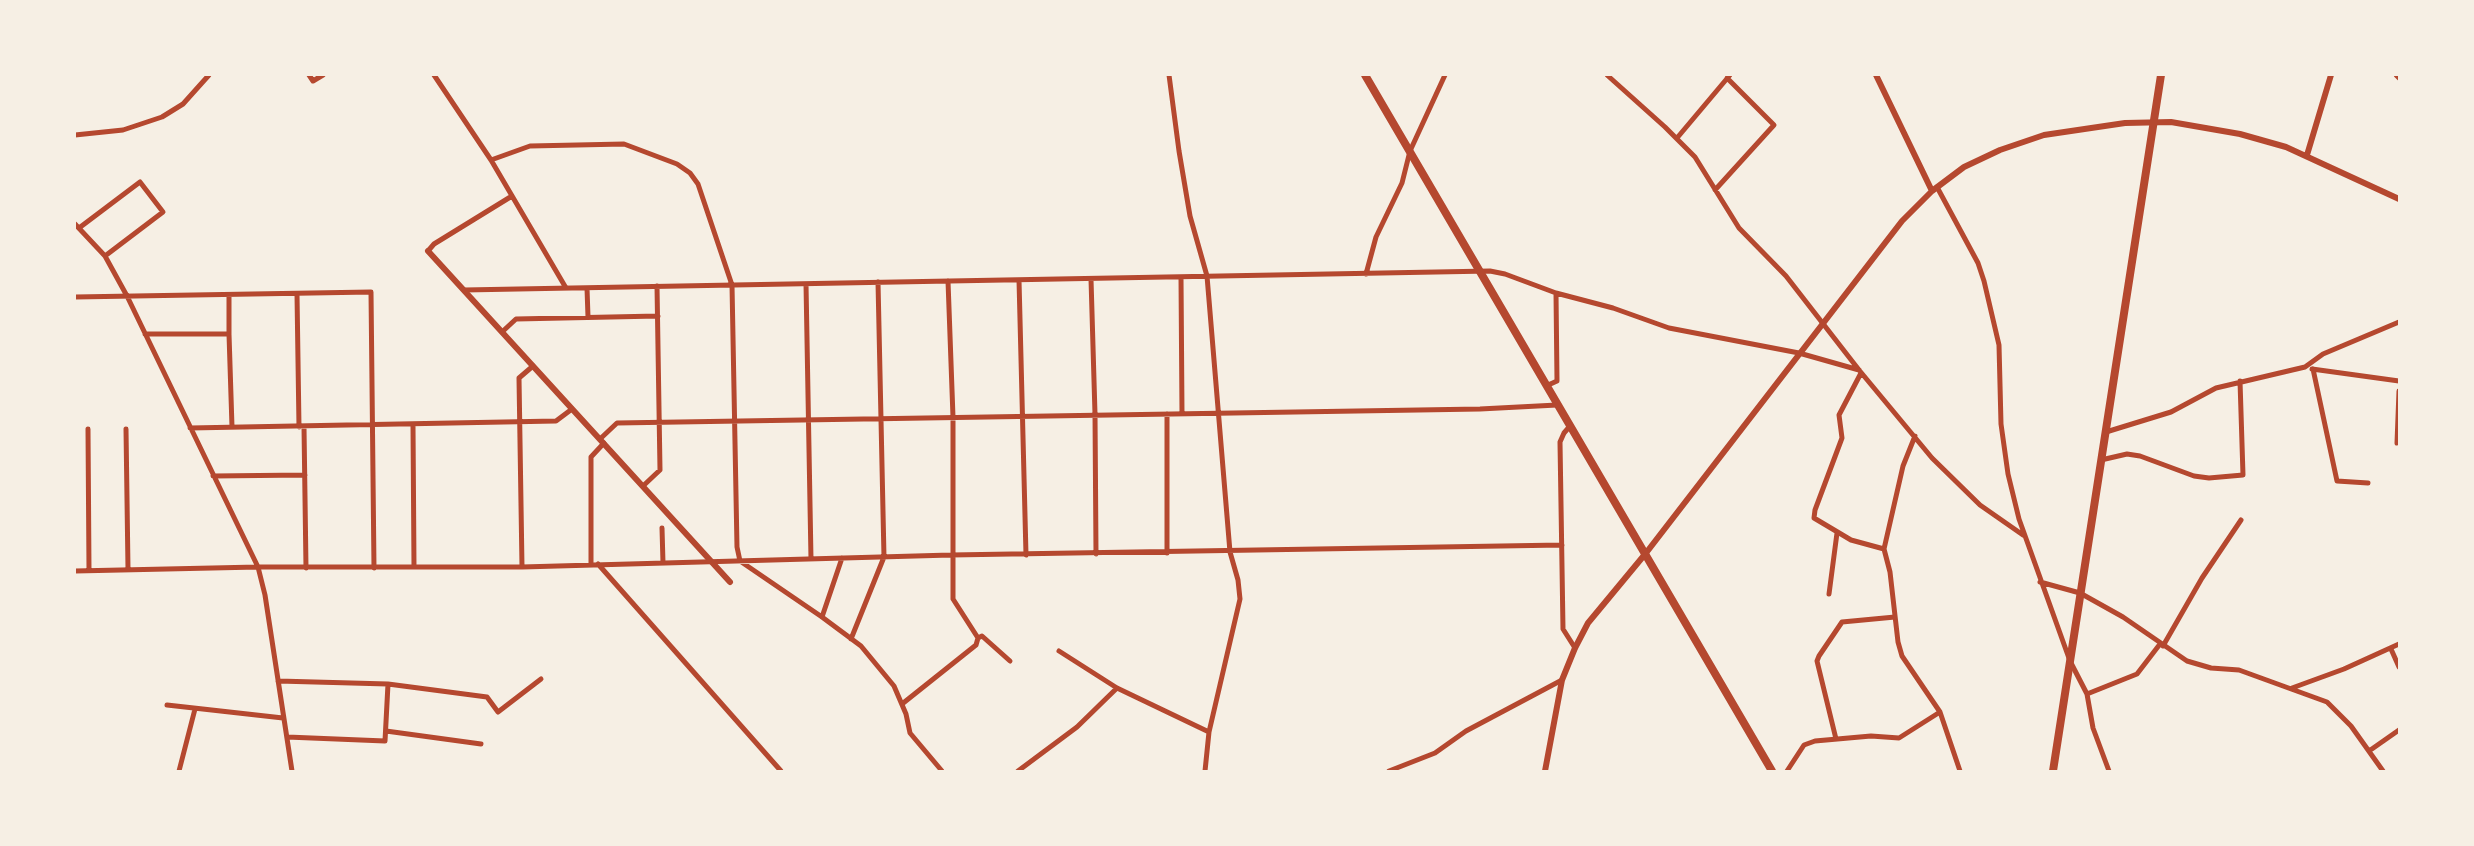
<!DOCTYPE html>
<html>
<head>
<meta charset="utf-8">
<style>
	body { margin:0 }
	#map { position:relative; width:2474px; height:846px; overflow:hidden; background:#f6efe4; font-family:"IBM Plex Sans",sans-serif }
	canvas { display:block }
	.frame { position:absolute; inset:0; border:76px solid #f6efe4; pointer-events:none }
</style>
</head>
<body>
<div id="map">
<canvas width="2474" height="846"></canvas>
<div class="frame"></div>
</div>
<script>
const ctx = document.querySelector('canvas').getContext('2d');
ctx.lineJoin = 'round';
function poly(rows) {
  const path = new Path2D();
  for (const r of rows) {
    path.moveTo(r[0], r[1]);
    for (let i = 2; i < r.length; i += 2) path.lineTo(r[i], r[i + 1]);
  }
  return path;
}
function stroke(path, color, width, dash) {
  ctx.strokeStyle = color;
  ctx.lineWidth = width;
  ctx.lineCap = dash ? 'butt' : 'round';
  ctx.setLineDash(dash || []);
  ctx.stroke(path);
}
stroke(poly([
	[309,75,313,81,323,75],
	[434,75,491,160,566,288],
	[1169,75,1179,151,1190,216,1207,276,1230,552,1238,580,1240,599,1209,732,1205,771],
	[1607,75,1665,127,1695,157,1739,228,1786,276,1859,370,1932,458,1980,505,2023,535],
	[2396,75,2399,78],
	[75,135,123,130,162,117,183,104,209,75],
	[1677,138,1730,75],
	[491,160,530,146,624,144,677,164,690,173,698,184,732,285,737,547,740,561,822,617,861,646,894,686,906,714,910,733,942,771],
	[1937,187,1978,263,1984,281,1999,345,2001,424,2008,474,2019,519,2070,661,2087,694,2093,728,2109,771],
	[1715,190,1774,125,1727,78],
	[75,224,105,256,127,296,258,567,265,595,292,771],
	[79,228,140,182,163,212,105,256],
	[428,251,434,244,512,196],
	[1366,274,1376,237,1402,183,1410,151,1445,75],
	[1181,277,1182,414],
	[1091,279,1095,414,1096,554],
	[1019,280,1026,555],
	[806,284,811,559],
	[587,288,588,317],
	[464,290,1490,271,1505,274,1556,293,1613,308,1669,328,1799,353,1859,370],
	[297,294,299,427],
	[75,297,371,292,374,568],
	[502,332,516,319,658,316],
	[145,334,229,334,232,427],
	[229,334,229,295],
	[2312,369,2399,381],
	[2313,369,2337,481,2368,483],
	[1861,373,1839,415,1842,438,1815,510,1814,518,1851,540,1884,549],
	[1546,386,1557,381,1556,293],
	[1167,414,1167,553],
	[413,425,414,567],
	[1570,426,1564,433,1560,442,1563,629,1575,648],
	[304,427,306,568],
	[190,428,556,421,572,409],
	[88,429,89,570],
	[126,429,128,569],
	[2106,432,2171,412,2216,388,2305,367,2323,354,2399,322],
	[1915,436,1903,466,1884,549,1890,572,1898,642,1902,656,1940,712,1960,771],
	[600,439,617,423,1480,409,1557,405],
	[2397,443,2399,391],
	[2101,460,2127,454,2140,456,2194,476,2209,478,2243,475,2240,381],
	[213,476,305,475],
	[643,486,660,470,657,286],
	[662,528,663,563],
	[598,564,781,771],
	[591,565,591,457,604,443],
	[522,567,519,378,533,366],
	[75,571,258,567,522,567,951,555,1562,545],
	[2040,582,2080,593,2123,617,2187,661,2211,668,2239,670,2327,702,2351,726,2383,771],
	[1829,594,1837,533],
	[822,617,842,558],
	[978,638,982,636,1010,661],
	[851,639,884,557,878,282],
	[2163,646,2202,578,2241,520],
	[2391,649,2399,667],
	[1059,651,1117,688,1209,732],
	[278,681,388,684,385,741,287,737],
	[388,684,487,697,498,712,541,679],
	[2292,688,2344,669,2399,644],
	[2087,694,2137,674,2160,644],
	[902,704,976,645,978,638,953,599,953,417,948,281],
	[167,705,283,718],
	[386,731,481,744],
	[1836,739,1817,661,1819,656,1842,622,1895,617],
	[2369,751,2399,730],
	[179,771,195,709],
	[1018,771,1077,727,1117,688],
	[1389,771,1435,753,1466,731,1562,680],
	[1787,771,1804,745,1815,741,1871,736,1899,738,1940,712]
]), '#b5482f', 5);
stroke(poly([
	[1876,75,1932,191],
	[2307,155,2331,75],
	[428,251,730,582],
	[1545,771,1562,680,1575,648,1588,623,1646,553,1902,221,1932,191,1964,167,2000,150,2044,135,2125,123,2171,122,2240,134,2286,147,2399,199]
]), '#b5482f', 6);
stroke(poly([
	[1365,75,1772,771],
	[2053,771,2161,75]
]), '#b5482f', 8);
</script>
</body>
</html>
